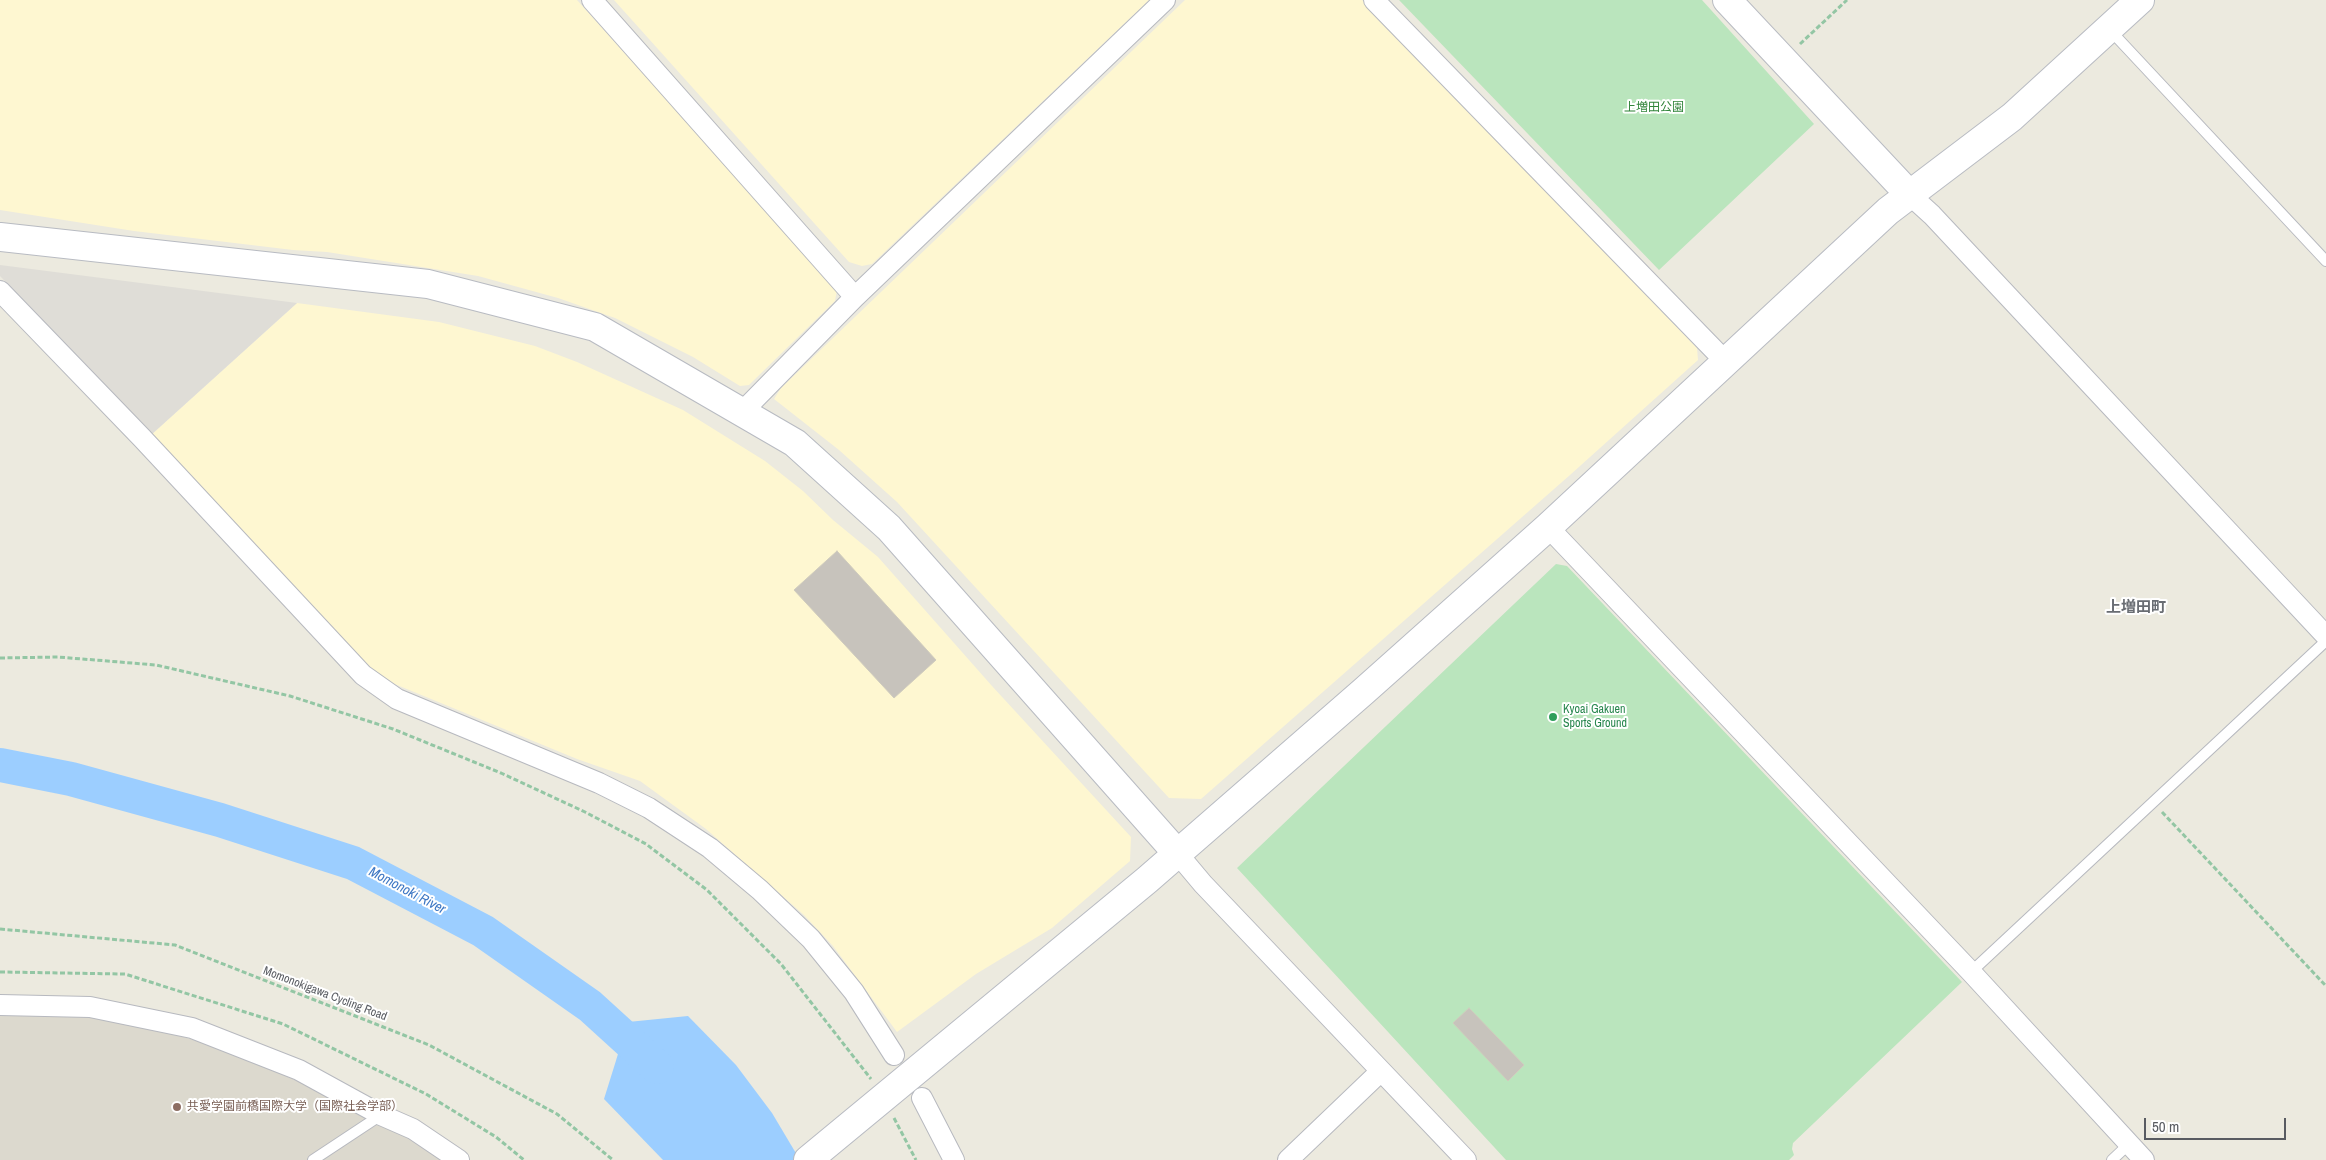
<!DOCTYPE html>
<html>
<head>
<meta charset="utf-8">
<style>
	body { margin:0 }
	#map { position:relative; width:2326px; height:1160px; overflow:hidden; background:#eceadf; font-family:"Archivo Narrow",sans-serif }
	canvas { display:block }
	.scale { position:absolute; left:2144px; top:1118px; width:142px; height:22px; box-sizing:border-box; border:2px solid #585b61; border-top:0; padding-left:6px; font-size:15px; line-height:18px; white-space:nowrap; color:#585b61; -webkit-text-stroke:4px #fff; paint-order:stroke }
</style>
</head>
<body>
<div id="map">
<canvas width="2326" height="1160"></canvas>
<div class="scale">50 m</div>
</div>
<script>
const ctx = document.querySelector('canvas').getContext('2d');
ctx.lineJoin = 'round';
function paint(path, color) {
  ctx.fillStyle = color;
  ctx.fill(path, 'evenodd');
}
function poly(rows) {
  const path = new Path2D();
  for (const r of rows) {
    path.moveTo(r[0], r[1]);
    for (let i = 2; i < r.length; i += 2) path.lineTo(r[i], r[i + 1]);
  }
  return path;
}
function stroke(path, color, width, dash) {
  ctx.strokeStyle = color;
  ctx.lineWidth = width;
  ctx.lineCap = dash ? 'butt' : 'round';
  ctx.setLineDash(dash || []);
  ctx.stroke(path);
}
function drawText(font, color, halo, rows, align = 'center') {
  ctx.font = font + ' "Archivo Narrow","Noto Sans JP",sans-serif';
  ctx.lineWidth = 4;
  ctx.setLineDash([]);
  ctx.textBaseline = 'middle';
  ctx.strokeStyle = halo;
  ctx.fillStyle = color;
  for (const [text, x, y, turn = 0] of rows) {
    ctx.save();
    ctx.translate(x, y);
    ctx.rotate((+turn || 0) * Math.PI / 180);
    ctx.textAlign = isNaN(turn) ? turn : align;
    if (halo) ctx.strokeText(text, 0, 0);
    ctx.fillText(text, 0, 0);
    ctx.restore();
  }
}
paint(poly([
	[0,0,577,0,837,290,835,301,749,385,740,386,693,357,615,318,558,298,478,276,327,252,293,250,134,231,0,210],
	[614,0,1149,0,872,264,862,266,849,262],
	[1185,0,1362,0,1697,348,1698,360,1570,475,1201,799,1169,798,897,502,839,450,774,399,781,388],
	[297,303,439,322,535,346,577,362,683,410,765,461,803,491,833,520,878,557,992,686,1131,837,1130,861,1052,928,976,974,897,1032,833,946,804,915,706,829,640,781,577,759,380,678,151,435]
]), '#fef7d1');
paint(poly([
	[0,265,297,303,151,435,0,276]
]), '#dfddd7');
paint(poly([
	[0,1015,80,1015,152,1027,219,1048,305,1084,403,1131,446,1160,0,1160]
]), '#dcd9ce');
paint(poly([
	[1399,0,1702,0,1814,124,1659,270],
	[1556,564,1567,566,1962,982,1793,1143,1792,1149,1794,1155,1789,1160,1506,1160,1237,868]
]), '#bae5bd');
paint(poly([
	[688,1016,736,1065,772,1113,800,1160,663,1160,604,1099,628,1022]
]), '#9cceff');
stroke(poly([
	[0,765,71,779,220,820,353,863,483,931,590,1006,657,1067]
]), '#9cceff', 34);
const building = poly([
	[837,551,936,660,894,698,794,590,837,551],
	[1469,1008,1524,1065,1508,1081,1453,1023,1469,1008]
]);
paint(building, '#c7c3bc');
stroke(building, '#d0ccbd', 1);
const lane = poly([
	[2110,30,2326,261],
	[1971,972,2326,641],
	[313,1160,381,1115],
	[2112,1160,2129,1144]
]);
const street = poly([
	[592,0,855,297],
	[1374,0,1726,362],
	[1910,195,1932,215,2326,636],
	[0,291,142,438,363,675,397,699,599,783,649,808,710,848,760,890,811,939,854,992,894,1055],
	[742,412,855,297,1165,0],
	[1548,527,1971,972,2144,1160],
	[1177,853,1203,884,1466,1160],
	[0,1005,90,1007,192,1028,299,1070,381,1115,413,1129,459,1160],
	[922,1098,954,1160],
	[1288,1160,1381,1071]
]);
const secondary = poly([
	[1727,0,1910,195],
	[0,237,428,284,595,327,795,443,889,528,1177,853],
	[808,1160,1147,880,1364,691,1548,527,1888,211,2012,117,2140,0]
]);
stroke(lane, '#b7b9bf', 12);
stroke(street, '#b7b9bf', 22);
stroke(secondary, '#b8bbc2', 30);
stroke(poly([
	[1800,44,1847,0],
	[0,658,58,657,156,665,290,696,393,729,501,773,585,812,646,844,707,890,781,964,871,1079],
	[2162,812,2326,986],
	[0,929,175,945,429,1045,557,1114,613,1160],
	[0,972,125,974,283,1024,426,1094,496,1137,524,1160],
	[894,1118,916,1160]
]), '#93c6a4', 3, [5, 2.5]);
stroke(lane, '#fff', 10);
stroke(street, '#fff', 20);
stroke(secondary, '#fff', 28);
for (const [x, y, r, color] of [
	[1553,717,5,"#2e9e5b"],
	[177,1107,5,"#8d6e63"]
]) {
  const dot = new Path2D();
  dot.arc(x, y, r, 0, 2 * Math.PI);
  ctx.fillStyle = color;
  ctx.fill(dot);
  stroke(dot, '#fff', 2);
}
drawText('12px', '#32853b', '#fff', [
	["上増田公園",1654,108]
]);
drawText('12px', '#27864d', '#fff', [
	["Kyoai Gakuen",1563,710],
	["Sports Ground",1563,724]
], 'left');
drawText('12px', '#585b61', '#fff', [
	["Momonokigawa Cycling Road",325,994,21]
]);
drawText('12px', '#785e54', '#fff', [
	["共愛学園前橋国際大学（国際社会学部）",187,1107]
], 'left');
drawText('italic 14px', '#3d77c4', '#fff', [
	["Momonoki River",407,891,28]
]);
drawText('bold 15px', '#696d73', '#fff', [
	["上増田町",2136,608]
]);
</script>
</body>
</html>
